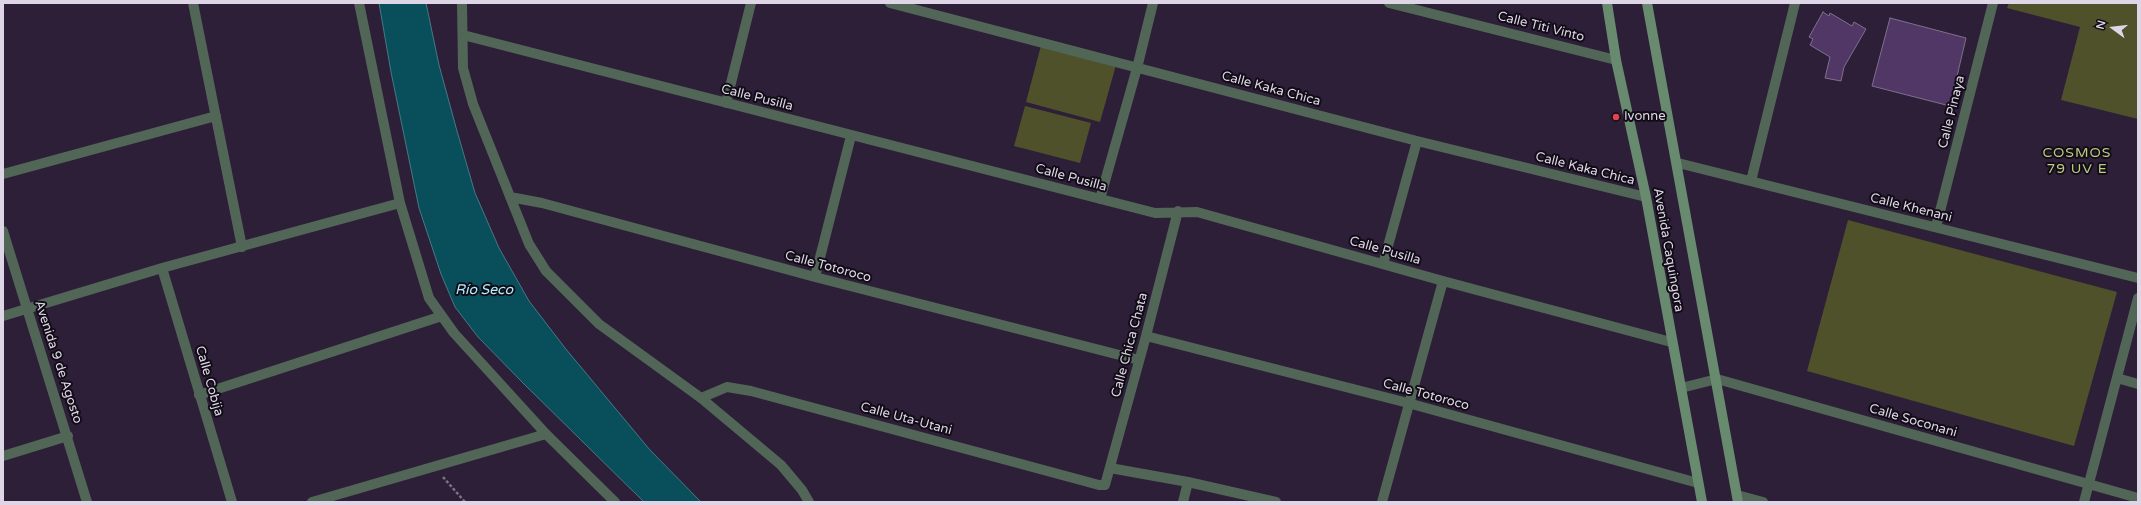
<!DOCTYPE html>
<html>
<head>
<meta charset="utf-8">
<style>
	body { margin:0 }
	#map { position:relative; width:2141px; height:505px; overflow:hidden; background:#2c1f37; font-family:"Varela Round",sans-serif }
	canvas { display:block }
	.frame { position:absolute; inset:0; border:4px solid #ded6e6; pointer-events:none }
	.north { position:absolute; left:2093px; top:8px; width:40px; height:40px; -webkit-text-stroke:3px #120c17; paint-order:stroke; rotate:285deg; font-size:11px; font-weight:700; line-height:16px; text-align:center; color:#ded6e6 }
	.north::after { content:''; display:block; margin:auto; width:14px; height:18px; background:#ded6e6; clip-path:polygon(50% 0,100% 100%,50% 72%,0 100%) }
</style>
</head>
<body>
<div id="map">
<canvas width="2141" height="505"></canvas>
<div class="frame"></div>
<div class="north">N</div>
</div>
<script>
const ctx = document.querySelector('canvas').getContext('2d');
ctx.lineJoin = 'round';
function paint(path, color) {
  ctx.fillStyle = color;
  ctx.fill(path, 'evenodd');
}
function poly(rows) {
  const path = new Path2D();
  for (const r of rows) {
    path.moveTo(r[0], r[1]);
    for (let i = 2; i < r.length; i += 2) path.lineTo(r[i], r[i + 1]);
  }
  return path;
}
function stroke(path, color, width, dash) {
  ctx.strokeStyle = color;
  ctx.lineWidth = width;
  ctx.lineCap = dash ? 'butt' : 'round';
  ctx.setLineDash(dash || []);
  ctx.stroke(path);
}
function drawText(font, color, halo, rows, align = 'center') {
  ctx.font = font + ' "Varela Round",sans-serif';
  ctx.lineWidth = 4;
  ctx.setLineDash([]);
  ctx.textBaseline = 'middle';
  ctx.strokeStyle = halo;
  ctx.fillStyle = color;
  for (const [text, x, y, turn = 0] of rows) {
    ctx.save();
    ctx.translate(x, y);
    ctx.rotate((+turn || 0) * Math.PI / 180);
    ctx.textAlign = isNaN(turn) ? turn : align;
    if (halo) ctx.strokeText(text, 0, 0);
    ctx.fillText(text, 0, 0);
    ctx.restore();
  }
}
paint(poly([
	[2009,3,2138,3,2138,119,2061,100,2080,27,2007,8],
	[1043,38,1118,58,1100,122,1026,102],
	[1025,106,1091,123,1080,163,1014,146],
	[1848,220,2117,292,2074,446,1807,371]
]), '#4f512b');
const water = poly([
	[379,3,426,3,439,65,457,131,475,193,499,248,529,301,565,348,650,450,701,502,644,502,523,383,478,337,455,307,441,274,419,208,391,72,379,3]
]);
paint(water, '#084f5b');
stroke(water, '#487885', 1);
const building = poly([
	[1823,12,1829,16,1830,13,1852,26,1854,22,1866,29,1844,67,1841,81,1825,78,1830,57,1810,45,1813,39,1809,37,1823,12],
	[1890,18,1966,38,1950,106,1872,86,1890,18]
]);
paint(building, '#513766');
stroke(building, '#7f708d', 1);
stroke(poly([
	[443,477,465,502]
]), '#7d7387', 2.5, [3, 2]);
stroke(poly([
	[193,3,242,247],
	[359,3,400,203,429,298,454,333,546,434,615,502],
	[462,3,463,68,473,104,529,244,546,271,599,324,701,398,781,465,802,490,809,502],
	[890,3,1417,141,1646,197],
	[1389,3,1616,60],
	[463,35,1155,213,1197,212,1443,281,1671,342],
	[726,103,751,3],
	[1678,163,2138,278],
	[3,174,216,116],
	[1751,181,1795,3],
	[510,197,542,203,815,277,1139,360],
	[1100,199,1137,68,1153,3],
	[1936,227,1993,3],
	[3,231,87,502],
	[1383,264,1417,141],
	[162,268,232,502],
	[815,277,851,136],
	[3,316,162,268,400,203],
	[1146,336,1408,403,1698,483],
	[2117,378,2138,384],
	[1681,388,1717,379,2138,498],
	[199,395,442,316],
	[701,398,727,387,751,391,1099,485,1105,485,1146,336,1178,211],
	[3,456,68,436],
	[1110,468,1188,482,1276,502],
	[1737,495,1763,502],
	[312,502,546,434],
	[1183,502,1188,482],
	[1382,502,1443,281],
	[2084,502,2138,298]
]), '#516656', 10);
stroke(poly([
	[1607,3,1616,60,1646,197,1702,502],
	[1647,3,1738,502]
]), '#688b70', 10);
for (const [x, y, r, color] of [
	[1616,117,4,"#e0444e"]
]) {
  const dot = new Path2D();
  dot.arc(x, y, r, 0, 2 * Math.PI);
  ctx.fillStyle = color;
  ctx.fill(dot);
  stroke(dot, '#120c17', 1.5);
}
drawText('13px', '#ded6e6', '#120c17', [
	["Calle Titi Vinto",1541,27,14],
	["Calle Kaka Chica",1271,89,15],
	["Calle Pusilla",757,98,14],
	["Calle Pinaya",1952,112,-76],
	["Calle Kaka Chica",1585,169,14],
	["Calle Pusilla",1071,178,15],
	["Calle Khenani",1911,208,14],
	["Avenida Caquingora",1668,250,80],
	["Calle Pusilla",1385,251,16],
	["Calle Totoroco",828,267,15],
	["Calle Chica Chata",1130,345,-75],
	["Avenida 9 de Agosto",58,362,72],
	["Calle Cobija",209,381,74],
	["Calle Totoroco",1426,395,15],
	["Calle Uta-Utani",906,419,15],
	["Calle Soconani",1913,421,16]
]);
drawText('13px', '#ded6e6', '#120c17', [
	["Ivonne",1624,117]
], 'left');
ctx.letterSpacing = '1px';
drawText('14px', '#bbcc81', '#120c17', [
	["COSMOS",2077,153],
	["79 UV E",2077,169]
]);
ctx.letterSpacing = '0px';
drawText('italic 14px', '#b0f0fe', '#120c17', [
	["Río Seco",484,290]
]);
</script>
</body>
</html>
